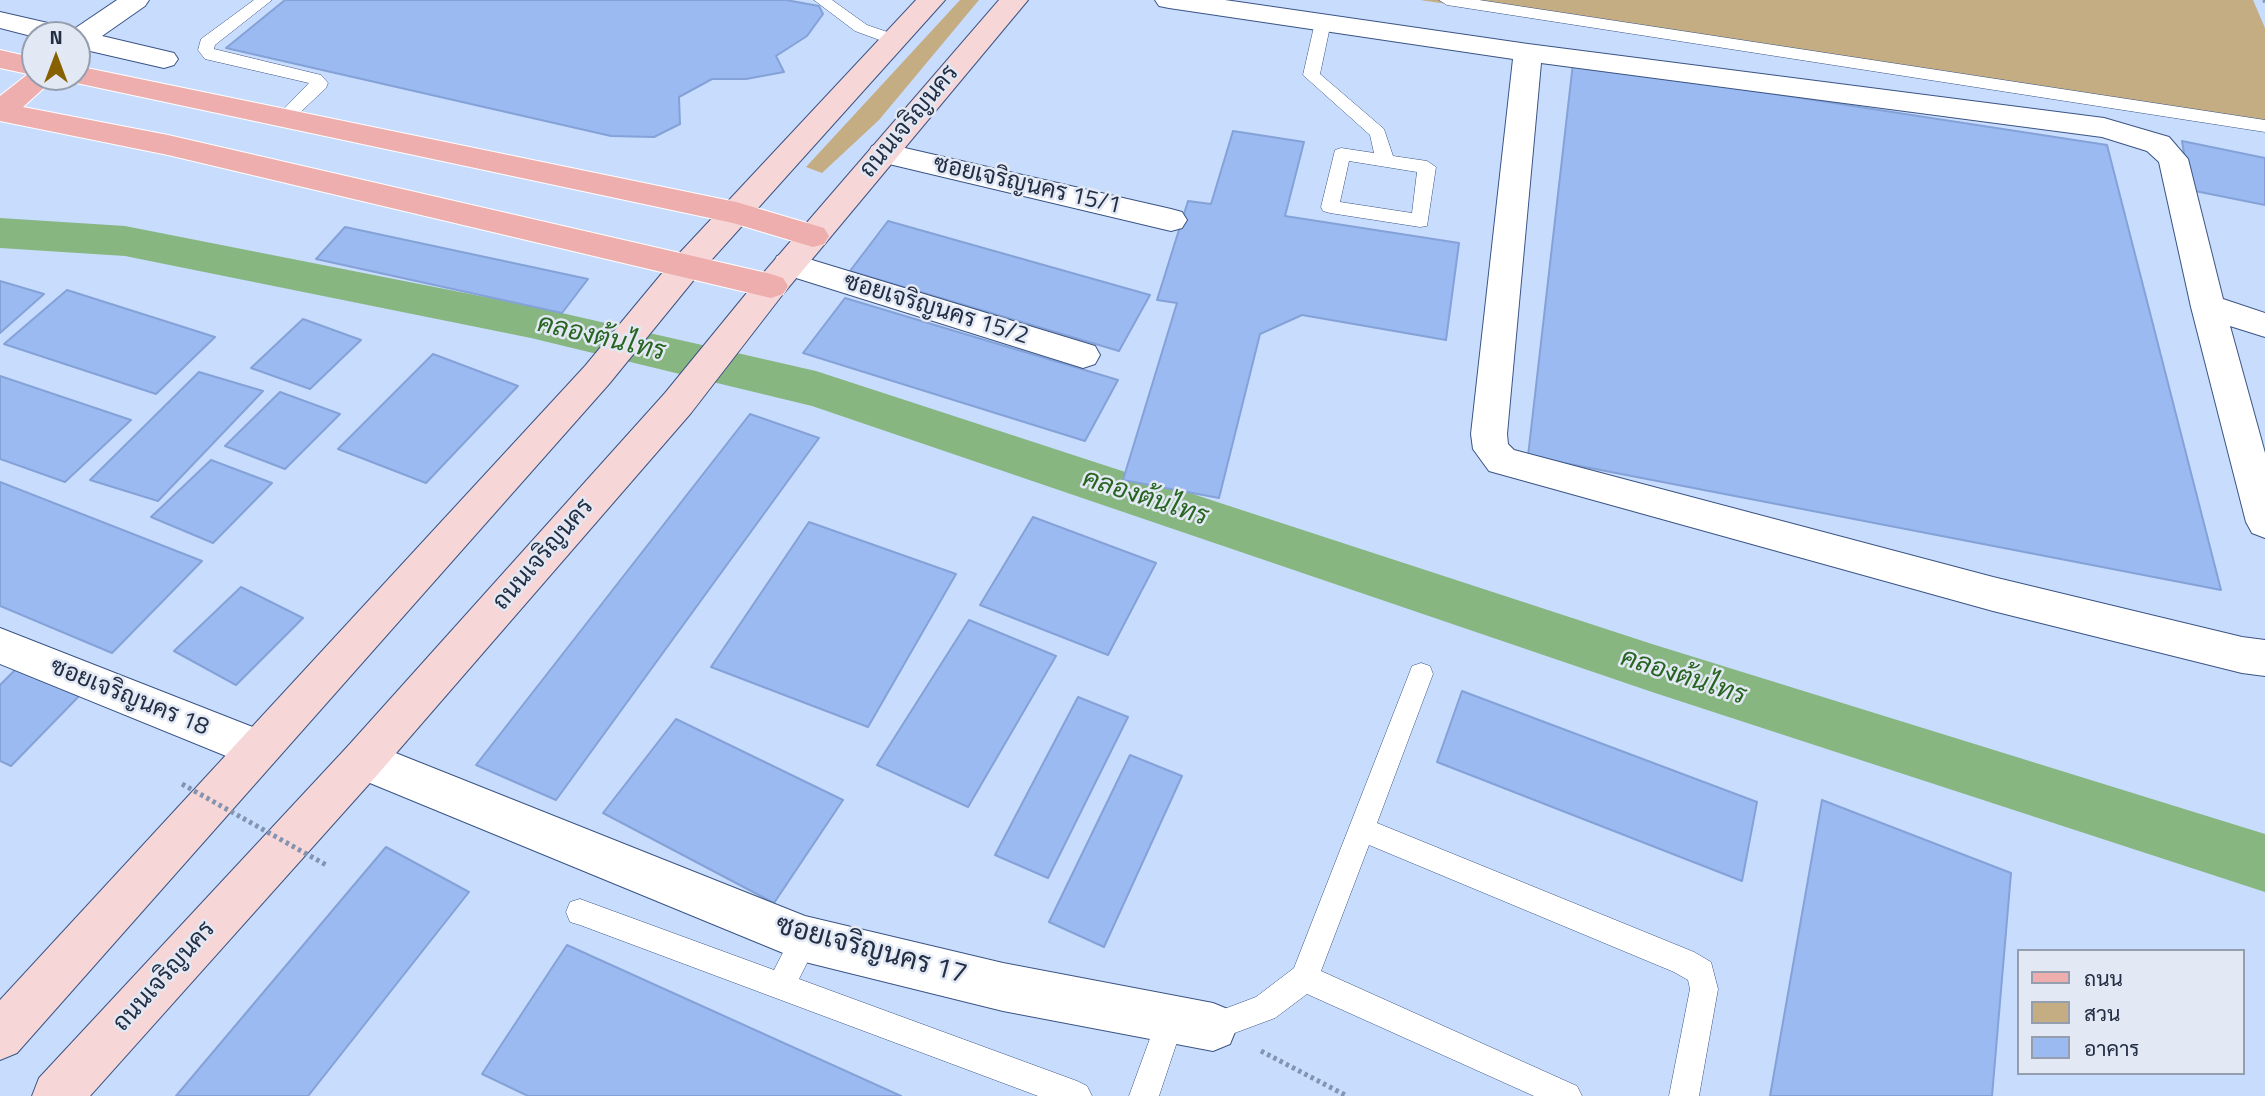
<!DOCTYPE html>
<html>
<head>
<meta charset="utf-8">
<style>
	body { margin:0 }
	#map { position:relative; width:2265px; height:1096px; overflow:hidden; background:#c8dcfe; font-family:"Titillium Web",Sarabun,sans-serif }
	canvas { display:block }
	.legend { position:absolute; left:2017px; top:949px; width:228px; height:126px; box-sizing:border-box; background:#e2e8f4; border:2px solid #959eae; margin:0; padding:9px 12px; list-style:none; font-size:21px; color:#222e44 }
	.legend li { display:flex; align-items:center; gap:14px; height:35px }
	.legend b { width:35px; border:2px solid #959eae }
	.north { position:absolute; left:21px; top:21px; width:70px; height:70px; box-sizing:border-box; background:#e2e8f4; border:2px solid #959eae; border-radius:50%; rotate:0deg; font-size:19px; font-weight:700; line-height:28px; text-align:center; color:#222e44 }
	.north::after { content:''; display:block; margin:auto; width:24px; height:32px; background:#876100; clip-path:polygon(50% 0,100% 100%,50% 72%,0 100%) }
</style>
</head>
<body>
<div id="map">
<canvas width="2265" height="1096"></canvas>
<ul class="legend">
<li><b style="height:9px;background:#eeaead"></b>ถนน</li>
<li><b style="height:19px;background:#c5ad83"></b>สวน</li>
<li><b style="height:19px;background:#9bbaf1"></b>อาคาร</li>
</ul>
<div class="north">N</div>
</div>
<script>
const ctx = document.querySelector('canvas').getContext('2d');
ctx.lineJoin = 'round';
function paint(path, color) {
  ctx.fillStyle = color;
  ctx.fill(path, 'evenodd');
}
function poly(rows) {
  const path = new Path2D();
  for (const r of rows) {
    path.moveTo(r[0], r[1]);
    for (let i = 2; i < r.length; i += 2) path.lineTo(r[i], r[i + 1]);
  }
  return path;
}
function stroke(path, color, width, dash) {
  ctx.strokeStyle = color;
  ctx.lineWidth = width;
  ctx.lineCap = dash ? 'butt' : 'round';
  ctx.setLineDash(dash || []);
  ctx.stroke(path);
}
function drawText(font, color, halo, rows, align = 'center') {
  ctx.font = font + ' "Titillium Web",Sarabun,sans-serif';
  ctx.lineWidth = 5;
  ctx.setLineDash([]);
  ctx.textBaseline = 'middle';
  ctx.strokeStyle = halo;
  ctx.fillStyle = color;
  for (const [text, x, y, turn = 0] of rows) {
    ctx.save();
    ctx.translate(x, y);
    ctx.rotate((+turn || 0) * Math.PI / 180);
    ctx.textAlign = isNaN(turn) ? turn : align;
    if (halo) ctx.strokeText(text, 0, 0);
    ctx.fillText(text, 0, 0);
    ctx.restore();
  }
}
paint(poly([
	[960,0,979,0,879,120,822,173,806,167],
	[1420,0,2253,0,2265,28,2265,121]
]), '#c5ad83');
paint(poly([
	[0,218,125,226,531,306,816,371,1652,644,2265,834,2265,892,1652,692,812,406,531,338,125,256,0,248,0,218]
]), '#87b681');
const building = poly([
	[285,0,786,0,819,6,823,14,807,36,776,56,784,72,746,79,712,79,679,97,680,124,654,137,611,136,226,48,285,0],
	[1573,63,2107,145,2221,590,1528,456,1573,63],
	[1233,131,1304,142,1285,216,1459,243,1446,340,1302,315,1260,334,1219,498,1123,480,1177,303,1157,300,1188,201,1211,204,1233,131],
	[2182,141,2265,158,2265,205,2190,190,2182,141],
	[888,221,1150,295,1119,351,850,271,888,221],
	[345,227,588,279,562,313,316,259,345,227],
	[0,281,44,294,0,333,0,281],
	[67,290,215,337,156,394,4,344,67,290],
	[845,298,1118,380,1085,441,803,353,845,298],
	[303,319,361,340,310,389,251,368,303,319],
	[433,354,518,386,426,483,338,449,433,354],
	[199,372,263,391,158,501,90,480,199,372],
	[0,376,131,420,65,482,0,459,0,376],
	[280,392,340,414,285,469,225,446,280,392],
	[750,414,819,438,556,800,476,765,750,414],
	[211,460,272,483,213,543,151,517,211,460],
	[0,482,202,561,112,653,0,606,0,482],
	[1033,517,1156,563,1108,655,980,605,1033,517],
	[809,522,956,574,868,727,711,667,809,522],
	[241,587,303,618,236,685,174,651,241,587],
	[969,620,1056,656,968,807,877,765,969,620],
	[21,664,84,691,11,766,0,761,0,685,21,664],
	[1462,691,1757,802,1742,881,1437,762,1462,691],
	[1078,697,1128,717,1048,878,995,855,1078,697],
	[676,719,843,800,774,903,603,813,676,719],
	[1130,755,1182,776,1104,947,1049,922,1130,755],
	[1822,800,2011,873,1992,1096,1770,1096,1822,800],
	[386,847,469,892,308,1096,176,1096,386,847],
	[567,945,901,1096,528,1096,482,1074,567,945]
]);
paint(building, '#9bbaf1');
stroke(building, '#84a2d7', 2);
const lane = poly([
	[254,0,272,0,215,45,214,49,321,75,328,83,326,88,290,122,278,122,275,118,309,83,205,59,198,50,201,39,254,0],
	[814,0,832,0,867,25,899,36,901,40,893,45,855,31,814,0],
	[1439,0,1479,0,2265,120,2265,132,1447,5,1439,0],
	[1323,17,1331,22,1320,74,1384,129,1393,156,1427,161,1436,167,1427,226,1420,227,1330,213,1323,211,1321,207,1335,150,1341,148,1374,153,1370,135,1303,75,1315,22,1323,17],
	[1349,161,1417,172,1412,213,1340,202,1349,161],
	[1421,663,1430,666,1433,674,1377,823,1694,952,1711,962,1718,989,1699,1096,1669,1096,1690,989,1688,980,1674,972,1369,845,1321,971,1577,1086,1582,1096,1534,1096,1307,994,1275,1018,1213,1041,1203,1037,1199,1027,1203,1017,1256,997,1294,968,1409,674,1412,666,1421,663],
	[580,899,774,970,795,929,805,925,815,929,819,939,799,979,1077,1081,1087,1086,1092,1096,1038,1096,580,925,570,922,566,912,570,902,580,899],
	[1170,1007,1180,1011,1184,1021,1159,1096,1129,1096,1160,1011,1170,1007]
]);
const street = poly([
	[117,0,149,0,145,6,102,36,174,53,178,59,174,65,164,68,77,48,77,35,35,37,0,28,0,12,74,29,117,0],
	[1155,0,1225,0,1528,44,2104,118,2169,137,2188,159,2223,299,2265,313,2265,337,2230,326,2265,453,2265,538,2252,533,2246,522,2191,307,2159,162,2147,151,2102,137,1541,63,1507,434,1508,444,1514,450,1993,577,2242,637,2265,640,2265,676,2242,673,1993,611,1489,471,1473,449,1471,434,1513,59,1169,8,1159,6,1155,0],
	[883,143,1171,209,1182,212,1187,220,1182,228,1171,231,872,160,868,153,872,146,883,143],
	[789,253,1095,346,1100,355,1095,364,1083,368,777,272,773,264,777,256,789,253],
	[0,628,273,735,279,749,273,763,258,769,0,664,0,628],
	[363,740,805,916,1003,963,1213,1003,1230,1010,1237,1027,1230,1044,1213,1051,1003,1011,805,962,348,774,342,760,348,746,363,740]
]);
const secondary = poly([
	[916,0,945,0,697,276,609,384,17,1053,0,1060,0,1000,585,366,673,260,916,0],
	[999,0,1028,0,783,294,691,413,378,774,90,1096,32,1096,39,1078,348,746,665,393,759,278,999,0]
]);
const primary = poly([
	[0,50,35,58,35,77,56,77,23,107,168,135,771,274,783,278,788,286,783,294,771,298,168,155,0,121,0,96,28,74,0,68,0,50],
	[77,66,736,202,824,228,829,236,824,244,813,247,733,223,67,81,64,77,77,77,77,66]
]);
stroke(lane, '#3a5484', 1);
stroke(street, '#3a5484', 2);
stroke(secondary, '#3a5484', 2);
stroke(primary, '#fff', 2);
stroke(poly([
	[2264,0,2265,3]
]), '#8394b1', 3.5, [2.5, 2.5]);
stroke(poly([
	[1261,1051,1347,1096]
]), '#8394b1', 5, [3.5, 3.5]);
paint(lane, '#fff');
paint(street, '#fff');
paint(secondary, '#f6d6d6');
paint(primary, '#eeaead');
stroke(poly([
	[182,784,328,866]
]), '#8394b1', 5, [3.5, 3.5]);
drawText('24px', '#222e44', '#e2e8f4', [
	["ถนนเจริญนคร",910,122,-50],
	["ซอยเจริญนคร 15/1",1027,186,13],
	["ซอยเจริญนคร 15/2",936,310,17],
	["ถนนเจริญนคร",544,555,-49],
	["ซอยเจริญนคร 18",129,698,22],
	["ถนนเจริญนคร",165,977,-48]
]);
drawText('italic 26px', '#26641f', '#e2e8f4', [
	["คลองต้นไทร",601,339,13],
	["คลองต้นไทร",1145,499,18],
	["คลองต้นไทร",1683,678,18]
]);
drawText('28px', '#222e44', '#e2e8f4', [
	["ซอยเจริญนคร 17",871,951,15]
]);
</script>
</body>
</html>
